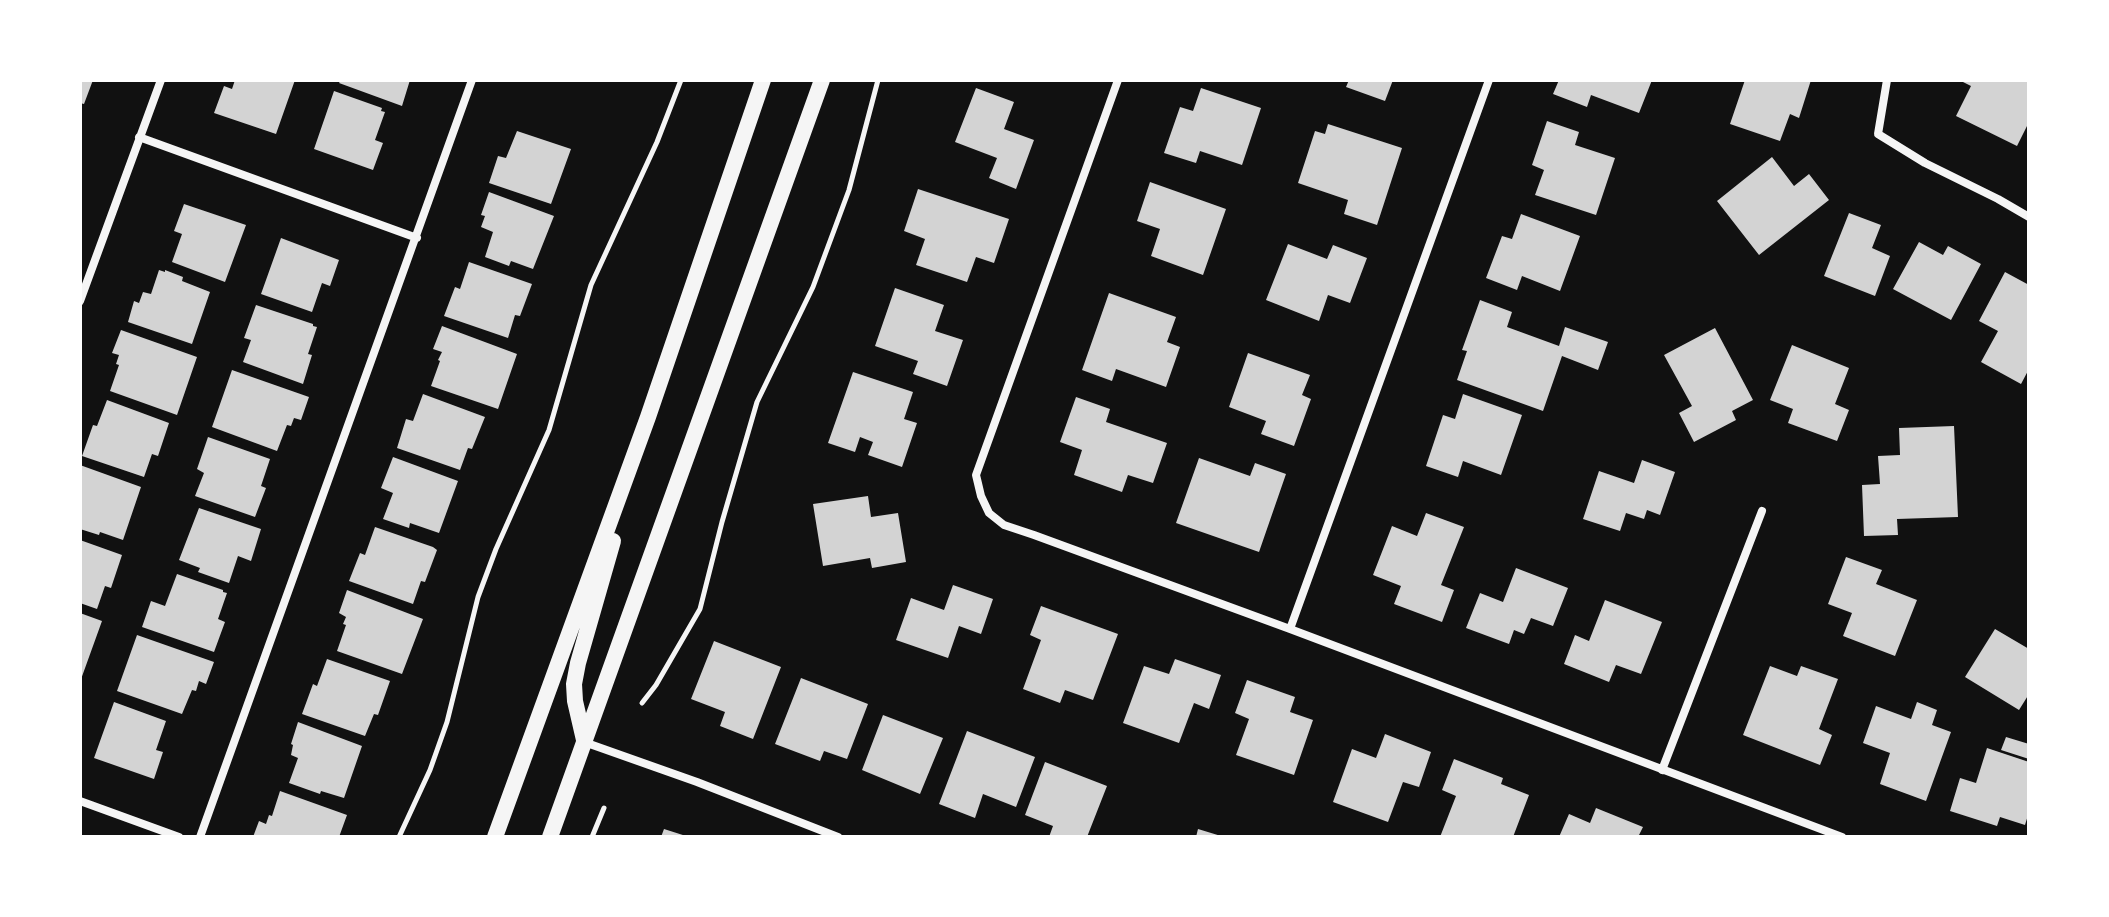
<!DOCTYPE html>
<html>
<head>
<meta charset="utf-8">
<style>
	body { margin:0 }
	#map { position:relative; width:2109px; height:917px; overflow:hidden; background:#111; font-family:"Archivo Narrow",sans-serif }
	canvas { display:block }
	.frame { position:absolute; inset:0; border:82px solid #fff; pointer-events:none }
</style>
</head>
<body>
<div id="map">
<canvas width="2109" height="917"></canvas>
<div class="frame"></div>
</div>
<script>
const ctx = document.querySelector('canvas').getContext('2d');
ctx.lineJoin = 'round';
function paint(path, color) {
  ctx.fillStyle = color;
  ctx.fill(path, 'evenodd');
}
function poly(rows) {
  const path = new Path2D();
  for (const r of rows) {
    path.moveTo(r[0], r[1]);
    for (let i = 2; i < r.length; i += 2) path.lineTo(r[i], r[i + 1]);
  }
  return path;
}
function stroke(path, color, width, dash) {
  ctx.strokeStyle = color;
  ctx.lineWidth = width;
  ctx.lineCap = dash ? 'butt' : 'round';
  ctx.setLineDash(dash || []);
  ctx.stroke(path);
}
paint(poly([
	[80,80,93,80,84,104,80,103],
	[235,80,295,80,276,134,214,113,224,86,232,89],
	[341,80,410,80,402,106,339,83],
	[1349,80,1393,80,1385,101,1346,87],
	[1559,80,1652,80,1639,113,1591,95,1587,107,1553,94],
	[1745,80,1811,80,1799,118,1790,114,1780,141,1730,124],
	[1959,80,2029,80,2029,122,2017,146,1956,116,1971,86],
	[976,88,1014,102,1004,129,1034,140,1016,189,989,178,997,158,955,142],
	[1201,88,1261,108,1242,165,1200,151,1196,163,1164,153,1180,107,1193,111],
	[334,91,382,108,381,111,385,112,375,140,383,143,373,170,314,149],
	[1547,121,1579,132,1575,145,1615,158,1596,215,1535,195,1544,170,1532,165],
	[1328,124,1402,148,1377,225,1344,214,1348,200,1298,183,1315,131,1325,134],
	[517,131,571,149,551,204,489,183,498,156,506,158],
	[1772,157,1794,186,1809,174,1829,200,1759,255,1717,201],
	[1150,182,1226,209,1203,275,1151,256,1160,229,1137,221],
	[918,189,1009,219,994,263,976,257,967,282,916,265,925,239,904,231],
	[489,192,554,216,533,269,511,261,509,266,485,257,493,232,481,227,485,216,481,215],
	[184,204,246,225,225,282,172,262,182,234,174,231],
	[1849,213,1881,225,1872,248,1890,256,1875,296,1824,276],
	[1521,214,1580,236,1560,291,1522,276,1517,290,1486,278,1502,236,1512,239],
	[281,238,339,260,330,286,322,283,312,312,261,294],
	[1919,242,1943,255,1948,246,1981,264,1951,320,1893,289],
	[1288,244,1327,259,1333,245,1367,258,1350,303,1328,295,1319,321,1266,300],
	[469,262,532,284,520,316,515,315,508,338,444,316,455,287,460,289],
	[159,270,165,272,165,270,183,277,182,281,210,292,192,344,128,322,134,301,139,303,143,292,151,294],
	[2005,272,2029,285,2029,369,2021,384,1981,362,1998,331,1979,321],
	[895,288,944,305,935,331,963,340,947,386,913,374,918,361,875,346],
	[1109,293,1176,317,1167,342,1180,347,1166,387,1116,369,1112,381,1082,370],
	[1480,300,1512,312,1507,327,1559,346,1565,327,1608,342,1598,370,1562,356,1543,411,1457,380,1467,351,1462,350],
	[256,305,313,324,313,326,317,327,308,354,312,355,303,384,243,362,251,340,244,338],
	[442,326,517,354,498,409,431,386,440,361,438,360,442,352,433,349],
	[1715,328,1753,400,1732,411,1736,420,1694,442,1679,413,1692,406,1664,355],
	[121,330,197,357,177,415,110,391,119,365,116,364,119,355,112,353],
	[1792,345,1849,368,1835,404,1849,410,1837,441,1788,423,1793,409,1770,400],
	[1248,353,1310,375,1302,395,1311,399,1294,446,1261,434,1266,421,1229,407],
	[232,370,309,397,301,420,294,418,291,426,287,425,277,451,212,427],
	[853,372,913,392,904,419,917,423,902,467,868,455,873,442,860,437,855,452,828,443],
	[423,394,485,417,472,449,468,448,460,470,397,448,406,419,413,421],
	[1463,394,1522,415,1501,475,1463,461,1458,477,1426,466,1443,415,1455,419],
	[1076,397,1110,409,1106,422,1167,443,1153,483,1128,475,1122,492,1074,475,1082,450,1060,442],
	[107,400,169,423,158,456,152,454,144,477,82,456,93,425,97,426],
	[1954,426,1958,517,1897,519,1898,535,1864,536,1862,485,1880,484,1878,456,1900,455,1899,428],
	[208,437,270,459,261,486,266,488,255,517,195,496,204,473,197,469],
	[393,457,458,481,439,533,410,523,409,528,383,519,393,493,381,488],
	[1199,458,1250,476,1255,463,1286,474,1259,552,1176,523],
	[1642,460,1675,472,1660,515,1647,510,1644,519,1626,513,1620,531,1583,519,1599,471,1634,483],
	[80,465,141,487,123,540,100,532,99,535,80,529],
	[868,496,871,517,898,513,906,562,872,568,870,558,823,566,813,504],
	[199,508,261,529,251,561,238,556,229,583,198,572,200,568,179,560],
	[1426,513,1464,527,1441,585,1454,590,1442,622,1394,604,1401,586,1373,575,1392,526,1417,536],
	[375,527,433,547,437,550,425,582,421,581,413,604,349,581,360,553,365,555],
	[80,540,122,555,111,588,105,586,97,609,80,603],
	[1846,557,1882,570,1876,584,1917,600,1895,656,1843,636,1852,613,1828,604],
	[1516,568,1568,588,1553,626,1531,618,1524,634,1514,630,1509,644,1466,628,1480,593,1503,602],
	[177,574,223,590,223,592,227,593,218,619,225,622,214,652,142,627,151,601,165,606],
	[953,585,993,599,981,634,959,626,948,658,896,640,911,598,944,610],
	[347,590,423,619,402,674,337,651,346,625,343,624,346,617,339,613],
	[1605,600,1662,622,1641,674,1616,665,1609,682,1564,664,1575,635,1589,641],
	[1041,606,1118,634,1093,700,1065,690,1060,703,1023,689,1041,640,1030,635],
	[80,613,102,621,80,682],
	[1995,629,2029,649,2029,694,2019,710,1965,677],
	[137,635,214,662,206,684,199,681,196,691,192,690,182,714,117,691],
	[714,641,781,667,753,739,720,726,725,712,691,699],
	[327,659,390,681,378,715,374,714,365,736,302,714,313,684,317,686],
	[1175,659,1221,675,1209,709,1194,703,1179,743,1123,723,1144,666,1169,674],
	[1770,666,1797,676,1801,666,1838,679,1819,729,1832,735,1820,765,1743,735],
	[801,678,868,704,847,759,824,751,820,761,775,744],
	[1247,680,1295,697,1290,712,1313,720,1294,775,1236,755,1249,719,1235,713],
	[114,702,166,721,156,750,163,752,154,779,94,758],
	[1917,702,1937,710,1932,725,1951,732,1926,801,1880,784,1890,753,1863,743,1876,706,1911,719],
	[883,715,943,738,920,794,862,770],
	[298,722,362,746,344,798,321,791,320,794,289,783,298,758,291,755,293,745,291,744],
	[967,731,1035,757,1016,807,983,794,975,818,939,804],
	[1385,734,1431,752,1419,787,1403,782,1388,822,1333,802,1352,749,1376,758],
	[2006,737,2029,744,2029,759,2001,750],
	[1987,748,2029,762,2029,812,2025,825,2000,817,1997,826,1950,811,1960,778,1976,783],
	[1454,759,1503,778,1501,784,1529,795,1513,837,1440,837,1456,796,1442,790],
	[1045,762,1107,786,1087,837,1049,837,1053,826,1025,815],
	[280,791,347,815,339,837,253,837,259,821,266,824,269,815,272,816],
	[1596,808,1643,827,1638,837,1559,837,1569,814,1590,823],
	[664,829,686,836,686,837,661,837],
	[1198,829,1221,836,1221,837,1196,837]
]), '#d3d3d3');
stroke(poly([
	[642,703,656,685,700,609,722,522,757,402,813,287,849,190,878,80],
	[399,837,430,770,447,722,478,597,496,549,549,430,591,285,657,142,681,80],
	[592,837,604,808]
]), '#f5f5f5', 5);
stroke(poly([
	[1118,80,976,475,981,496,989,513,1004,525,1034,535,1290,629,1842,837],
	[1887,80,1878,134,1925,163,1998,199,2029,217],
	[139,137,417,238],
	[80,301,161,80],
	[1290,629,1489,80],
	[584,742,697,782,838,837],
	[1662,770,1762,511],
	[80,801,179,837],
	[200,837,472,80]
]), '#f5f5f5', 8);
stroke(poly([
	[584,740,575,701,574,684,578,663,613,541],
	[495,837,648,417,763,80],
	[550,837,822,80]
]), '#f5f5f5', 16);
</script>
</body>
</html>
